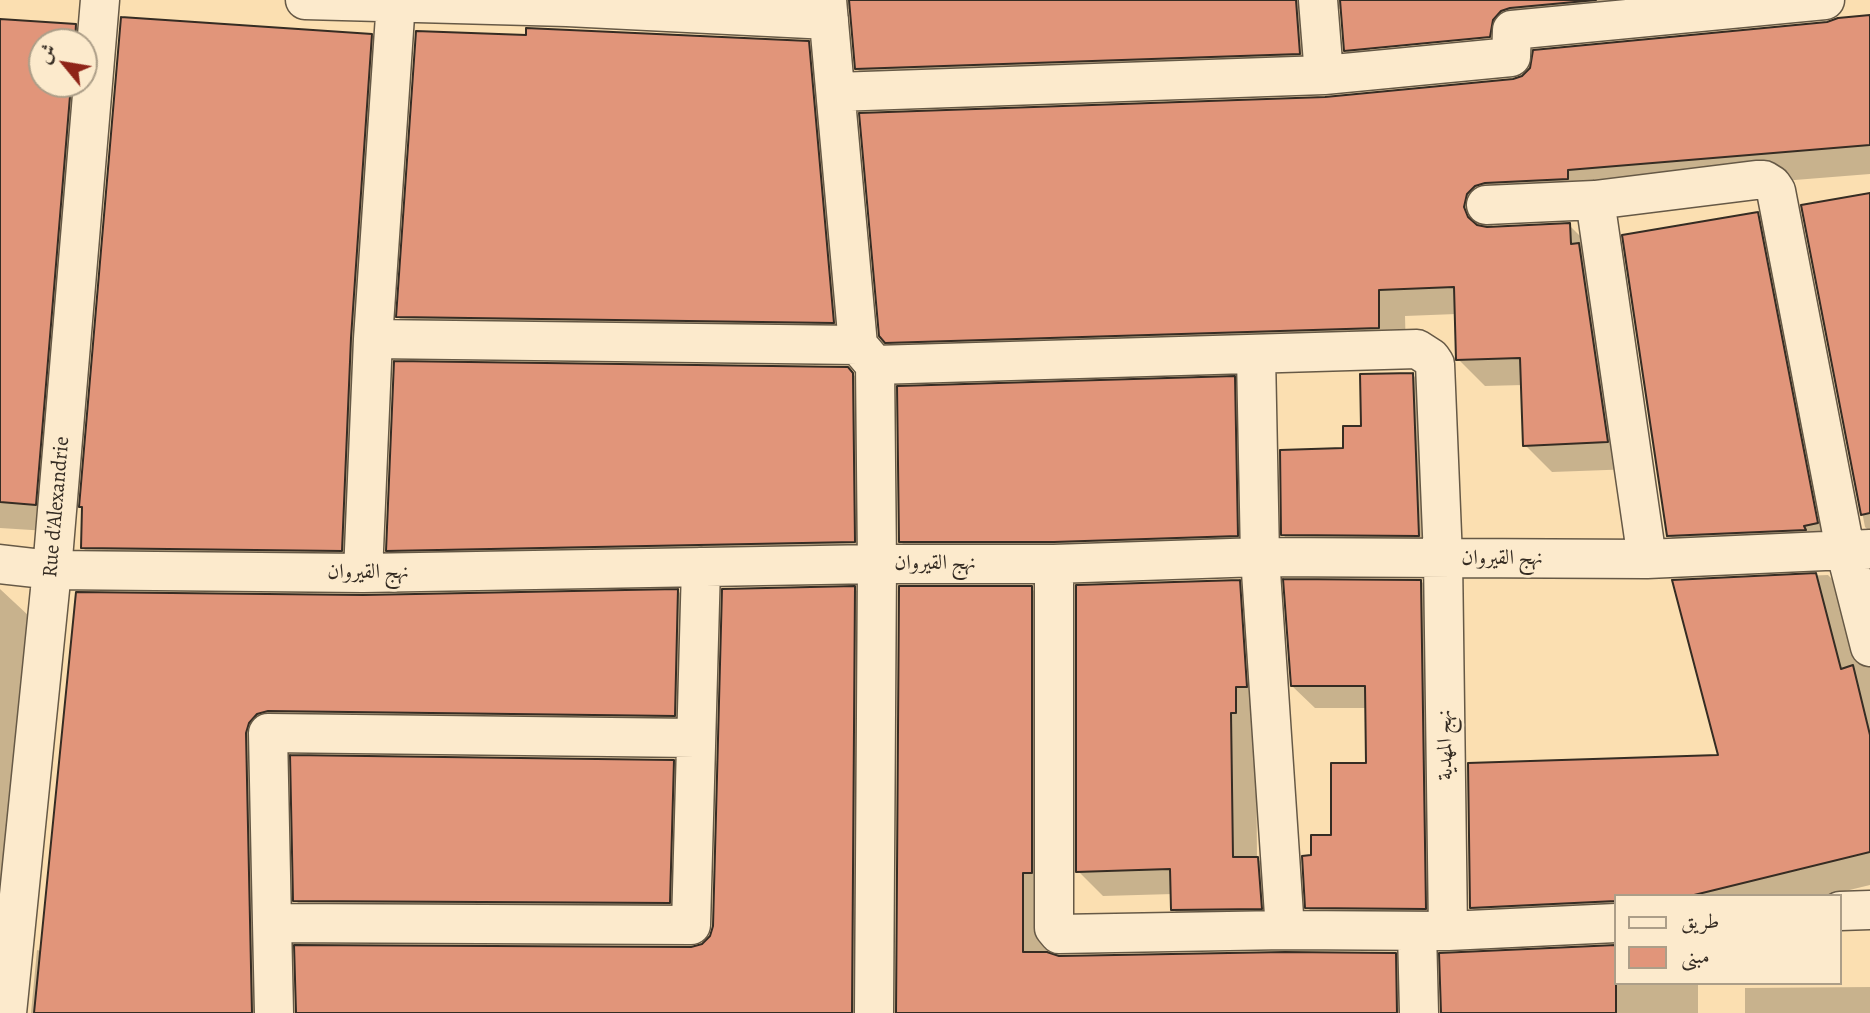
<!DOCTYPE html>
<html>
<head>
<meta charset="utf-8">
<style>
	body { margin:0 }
	#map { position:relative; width:1870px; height:1013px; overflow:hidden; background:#fbdfb1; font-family:Alegreya,Amiri,serif }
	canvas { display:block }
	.legend { position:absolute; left:1614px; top:894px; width:228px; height:91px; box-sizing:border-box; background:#fceacc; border:2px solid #ac9e88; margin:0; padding:9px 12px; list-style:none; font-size:21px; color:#352c23 }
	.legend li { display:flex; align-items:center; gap:14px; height:35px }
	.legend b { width:35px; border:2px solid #ac9e88 }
	.north { position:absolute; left:28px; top:28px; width:70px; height:70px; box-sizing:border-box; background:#fceacc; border:2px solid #ac9e88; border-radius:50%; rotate:300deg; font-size:19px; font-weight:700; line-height:28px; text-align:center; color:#352c23 }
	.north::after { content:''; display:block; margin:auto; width:24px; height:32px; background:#8f2418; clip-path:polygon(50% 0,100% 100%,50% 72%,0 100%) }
</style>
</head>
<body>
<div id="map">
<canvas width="1870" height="1013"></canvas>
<ul class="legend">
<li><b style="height:9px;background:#fceacc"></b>طريق</li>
<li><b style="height:19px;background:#e1957a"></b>مبنى</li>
</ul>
<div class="north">ش</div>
</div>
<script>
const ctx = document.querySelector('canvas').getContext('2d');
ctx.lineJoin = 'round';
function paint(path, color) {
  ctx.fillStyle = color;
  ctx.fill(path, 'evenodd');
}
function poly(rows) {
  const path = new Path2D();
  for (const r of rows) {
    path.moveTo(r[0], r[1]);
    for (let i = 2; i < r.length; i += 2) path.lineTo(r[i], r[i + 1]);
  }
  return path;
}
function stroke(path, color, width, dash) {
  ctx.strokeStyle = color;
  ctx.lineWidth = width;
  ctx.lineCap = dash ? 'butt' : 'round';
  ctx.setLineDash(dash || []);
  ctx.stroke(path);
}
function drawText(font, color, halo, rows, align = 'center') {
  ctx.font = font + ' Alegreya,Amiri,serif';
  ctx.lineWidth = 5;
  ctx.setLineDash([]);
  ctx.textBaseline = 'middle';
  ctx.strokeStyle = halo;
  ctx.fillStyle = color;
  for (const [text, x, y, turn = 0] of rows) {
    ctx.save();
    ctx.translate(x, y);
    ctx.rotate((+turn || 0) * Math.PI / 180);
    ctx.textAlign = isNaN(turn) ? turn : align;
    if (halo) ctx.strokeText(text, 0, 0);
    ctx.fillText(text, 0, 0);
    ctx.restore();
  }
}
paint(poly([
	[600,0,1703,0,1539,37,1375,79,1346,50,1342,8,1334,11,1329,82,886,98,857,69,851,8,843,11],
	[1498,34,1499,38,1370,50,1370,47],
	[1870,18,1870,174,1594,196,1493,223,1492,228,1569,225,1596,252,1634,469,1552,472,1525,445,1523,385,1485,386,1458,359,1456,314,1405,316,1406,354,914,369,886,342,1325,99,1513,80],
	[0,21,75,25,103,54,63,532,0,528],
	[42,42,84,42,84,84,42,84],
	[371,35,404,69,375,584,116,581,83,548,84,510,81,506],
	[582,39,808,43,839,74,864,353,429,348,398,317],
	[1870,195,1870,532,1865,527,1803,206],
	[1757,214,1782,239,1843,553,1694,560,1669,535],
	[847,368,879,400,885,573,419,581,388,550],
	[1413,375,1435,397,1441,558,1306,557,1283,535,1363,427],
	[1234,378,1256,400,1259,557,922,563,900,541],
	[1828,575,1855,602,1870,661,1870,885,1825,896,1616,896,1616,929,1498,934,1471,907,1720,757,1674,581],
	[1239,581,1264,607,1256,738,1257,858,1283,884,1286,933,1198,935,1173,909,1173,894,1103,896,1078,871],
	[1421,581,1443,604,1447,931,1330,930,1307,907,1313,857,1333,837,1367,764,1367,708,1315,708,1292,686],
	[854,588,881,615,878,1013,298,1013,703,945,712,937],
	[1031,588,1058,614,1049,954,1059,958,1395,954,1422,981,1423,1013,898,1013],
	[0,589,29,616,0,1013],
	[678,591,705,618,701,742,285,740,278,1013,31,1013,37,950,41,951,363,597],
	[673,761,695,784,691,925,318,923,295,900],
	[1616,947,1616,983,1698,983,1698,1013,1443,1013,1441,955],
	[1870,987,1870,1013,1745,1013,1745,988]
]), '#0003');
const building = poly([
	[849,0,1296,0,1300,54,855,69,849,0],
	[1340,0,1596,0,1510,8,1501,11,1493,20,1490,37,1344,51,1340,0],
	[1870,15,1870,145,1568,170,1568,179,1485,183,1475,186,1467,194,1464,207,1468,217,1477,225,1487,227,1570,223,1571,244,1579,243,1608,442,1523,446,1520,358,1456,360,1454,287,1379,290,1379,328,885,343,879,336,859,113,1325,97,1513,79,1522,76,1530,68,1533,50,1827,22,1838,18,1870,15],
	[121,17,372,34,351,338,342,551,81,548,82,507,79,507,121,17],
	[0,19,76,24,75,42,42,42,42,84,71,84,36,505,0,502,0,19],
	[526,28,809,41,834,323,396,317,416,31,526,35,526,28],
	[1870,193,1870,513,1861,515,1801,205,1870,193],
	[1758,212,1818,523,1804,526,1806,530,1667,536,1622,235,1758,212],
	[394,361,848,367,853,373,855,542,386,551,394,361],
	[1413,373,1419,536,1281,535,1280,450,1343,448,1343,426,1361,426,1360,374,1413,373],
	[1235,376,1238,536,1054,542,899,542,897,386,1235,376],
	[1816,573,1841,669,1853,665,1870,735,1870,852,1690,896,1616,896,1616,901,1470,908,1468,763,1718,755,1672,580,1816,573],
	[1283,579,1421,580,1426,909,1305,908,1302,856,1311,855,1311,835,1331,835,1331,763,1366,763,1365,686,1291,686,1283,579],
	[1240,580,1247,687,1236,687,1236,713,1231,713,1233,857,1258,857,1262,909,1171,910,1170,869,1076,872,1076,585,1240,580],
	[855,586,852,1013,296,1013,294,945,691,947,702,944,710,936,713,926,722,589,855,586],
	[899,586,1032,586,1032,873,1023,873,1023,952,1047,952,1059,956,1285,952,1396,953,1397,1013,896,1013,899,586],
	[678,589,675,716,268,711,257,714,249,723,246,733,252,1013,34,1013,76,592,363,595,678,589],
	[290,755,674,760,670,903,293,901,290,755],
	[1616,945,1616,1013,1441,1013,1439,953,1616,945]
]);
paint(building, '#e1957a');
stroke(building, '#352c23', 2);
const street = poly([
	[305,0,567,7,829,20],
	[827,0,858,345,875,365,877,564,874,1013],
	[1318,0,1324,75],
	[836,92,1324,75,1511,57,1512,30,1825,0],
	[1595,200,1647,559],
	[1486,205,1595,200,1756,180,1764,180,1772,185,1776,191,1845,549,1870,647],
	[373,339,858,345],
	[1256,355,1260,557,1285,930],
	[875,365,1417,349,1431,358,1435,364,1443,558,1448,931],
	[0,564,52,570,363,573,877,564,1054,564,1260,557,1647,559,1870,549],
	[1054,564,1054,928,1059,934,1285,930,1448,931,1616,923],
	[363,573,373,339,396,1],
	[695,738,268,733,272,923,691,925,701,567],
	[1840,911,1870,910],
	[272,923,274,1013],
	[1417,931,1419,1013],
	[7,1013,52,570,100,0]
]);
stroke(street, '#665946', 41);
stroke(street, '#fceacc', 38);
drawText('21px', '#352c23', '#fceacc', [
	["Rue d'Alexandrie",57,507,-85],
	["نهج القيروان",1502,559],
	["نهج القيروان",935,564],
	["نهج القيروان",368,573],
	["نهج المهدية",1446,745,-91]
]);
</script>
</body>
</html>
